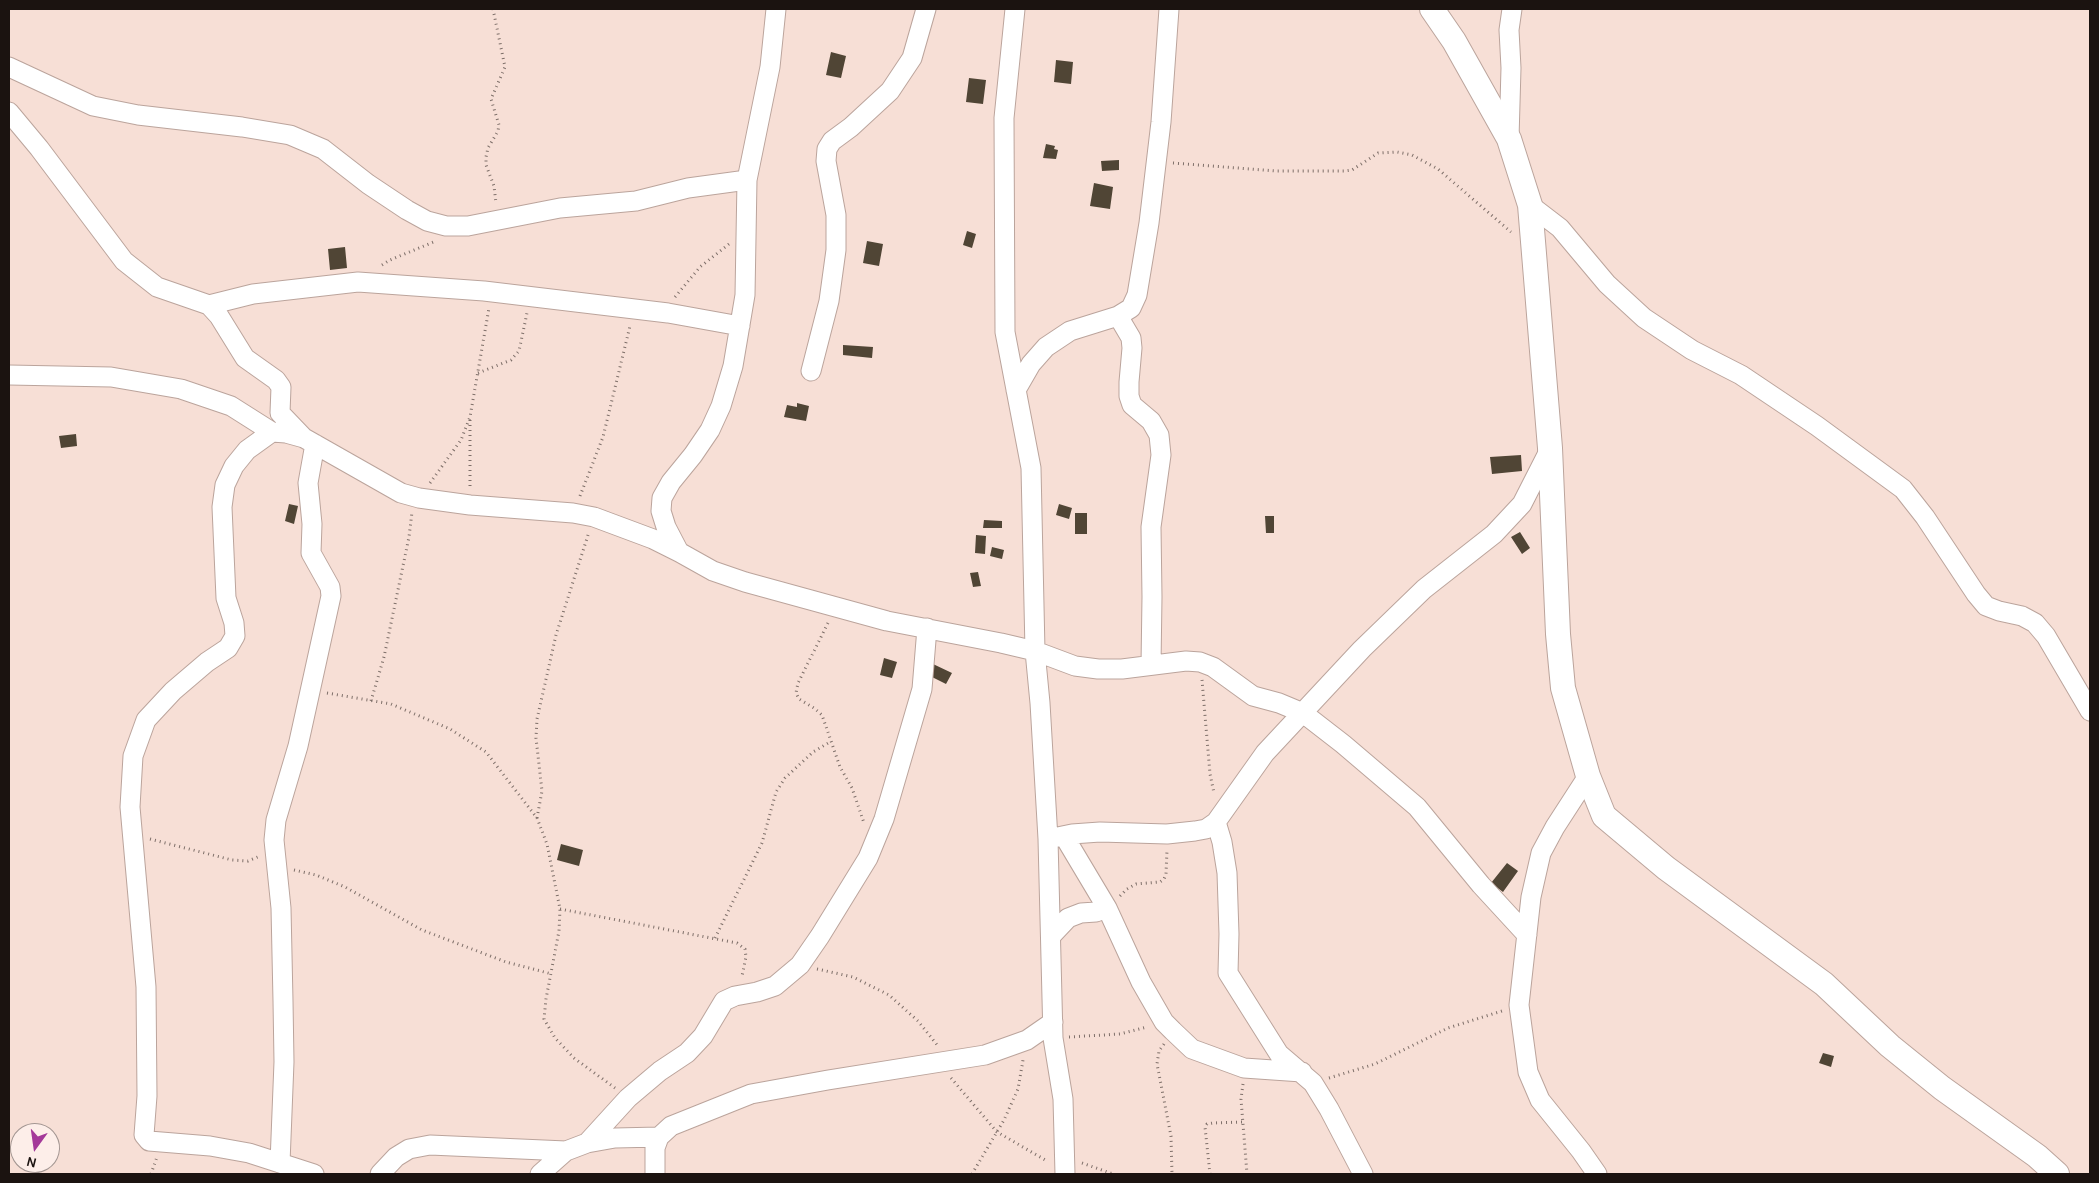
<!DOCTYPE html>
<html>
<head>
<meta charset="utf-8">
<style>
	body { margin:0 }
	#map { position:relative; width:2099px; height:1183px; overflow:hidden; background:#f7dfd6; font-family:Karla,sans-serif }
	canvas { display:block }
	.frame { position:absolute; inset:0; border:10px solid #1b1310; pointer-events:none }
	.north { position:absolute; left:10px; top:1123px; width:50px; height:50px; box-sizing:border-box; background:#fdeee9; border:1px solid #a39692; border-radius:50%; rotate:194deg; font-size:14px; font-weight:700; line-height:20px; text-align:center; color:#1b1310 }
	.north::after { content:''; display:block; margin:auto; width:18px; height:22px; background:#a43999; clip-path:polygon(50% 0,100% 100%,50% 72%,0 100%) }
</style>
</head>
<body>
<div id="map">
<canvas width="2099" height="1183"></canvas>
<div class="frame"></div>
<div class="north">N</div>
</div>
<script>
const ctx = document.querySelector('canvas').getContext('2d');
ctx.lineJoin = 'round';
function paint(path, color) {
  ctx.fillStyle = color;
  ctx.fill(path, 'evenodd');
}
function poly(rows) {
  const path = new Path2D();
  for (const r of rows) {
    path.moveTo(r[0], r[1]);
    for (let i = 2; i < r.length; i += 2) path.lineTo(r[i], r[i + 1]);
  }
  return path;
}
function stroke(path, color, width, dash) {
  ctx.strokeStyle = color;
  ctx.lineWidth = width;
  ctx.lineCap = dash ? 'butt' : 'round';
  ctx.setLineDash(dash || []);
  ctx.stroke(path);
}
paint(poly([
	[831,52,846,56,841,78,826,75],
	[1056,60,1073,62,1071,84,1054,82],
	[969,78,986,80,983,104,966,102],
	[1046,144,1055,146,1054,149,1058,150,1056,159,1043,158],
	[1119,160,1119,170,1102,171,1101,161],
	[1094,183,1113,187,1110,209,1090,206],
	[967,231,976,234,972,248,963,245],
	[867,241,883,244,879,266,863,263],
	[345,247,347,268,330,270,328,249],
	[843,345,873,347,872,358,843,355],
	[797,403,809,406,806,421,784,417,787,405,797,407],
	[76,434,77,446,61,448,59,436],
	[1521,455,1522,471,1492,474,1490,457],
	[289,504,298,506,294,524,285,521],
	[1059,504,1072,508,1069,519,1056,515],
	[1075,513,1087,513,1087,534,1075,534],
	[1265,516,1274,516,1274,533,1266,533],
	[984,520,1002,521,1002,528,983,528],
	[1520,532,1530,548,1522,554,1511,537],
	[976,535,986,536,985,554,975,553],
	[992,547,1004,550,1002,559,990,556],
	[978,572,981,586,973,587,970,573],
	[884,658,897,662,892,678,880,675],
	[933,664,952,673,946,684,928,675],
	[561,844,583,850,579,866,557,860],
	[1507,863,1518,871,1503,892,1491,883],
	[1823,1053,1834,1056,1831,1067,1819,1063]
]), '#504535');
const minor = poly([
	[1015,9,1004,118,1005,332,1031,468,1035,651,1040,703,1048,839,1053,1038,1063,1099,1065,1174],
	[9,67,93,106,138,115,242,127,290,135,323,149,368,184,407,210,427,221,446,226,468,226,560,208,636,201,688,188,747,180],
	[9,112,39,148,124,261,157,287,209,305,219,316,245,358,276,380,281,387,280,413,303,437],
	[1509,139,1511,68,1509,30,1512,9],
	[1530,205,1560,228,1607,284,1644,318,1692,350,1741,375,1817,426,1903,489,1925,517,1976,594,1986,606,1999,611,2022,616,2035,623,2046,636,2090,711],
	[209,305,253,294,358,282,484,291,668,313,740,326],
	[1118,316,1131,338,1132,348,1129,382,1129,396,1132,405,1151,421,1159,435,1161,455,1151,527,1152,597,1151,665],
	[811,371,829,301,836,250,836,215,826,161,827,149,832,141,851,127,890,91,912,58,926,9],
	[9,375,111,377,181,389,231,406,272,432],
	[1016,390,1031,364,1046,347,1070,331,1118,316,1131,308,1137,295,1149,223,1161,122,1169,9],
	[679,552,666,527,661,511,662,498,671,482,693,455,710,430,721,406,733,366,745,295,747,180,770,67,776,9],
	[1588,776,1555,827,1541,853,1531,897,1519,1005,1528,1072,1540,1100,1581,1151,1597,1174],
	[1216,822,1222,842,1227,873,1229,934,1228,973,1279,1054,1313,1083,1329,1109,1363,1174],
	[1064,836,1107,908,1141,982,1164,1022,1173,1031,1192,1049,1244,1068,1302,1072],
	[1048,839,1072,834,1100,832,1167,834,1195,831,1206,829,1216,822,1265,753,1362,649,1424,589,1494,534,1522,504,1550,449],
	[1051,936,1068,918,1081,913,1096,912,1107,908],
	[587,1143,628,1098,660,1071,687,1053,703,1036,724,1001,735,996,757,992,775,986,800,965,820,936,868,858,884,819,922,689,927,628],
	[280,1163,284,1062,283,1001,281,908,274,840,276,820,298,746,331,596,330,587,311,553,312,524,308,483,315,444],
	[314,1174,249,1153,210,1146,149,1141,144,1135,147,1096,146,987,130,807,133,756,146,720,173,691,207,662,228,648,235,636,234,623,226,598,222,507,225,485,234,466,247,450,272,432,286,433,304,438,401,493,419,498,470,505,573,513,594,517,653,539,679,552,713,571,745,582,887,621,1001,643,1035,651,1075,666,1098,669,1122,669,1186,661,1200,662,1213,667,1253,696,1279,703,1303,713,1343,744,1417,807,1481,885,1527,935],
	[380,1174,396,1157,409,1149,430,1145,566,1151],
	[540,1174,566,1151,587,1143,615,1138,659,1137],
	[655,1174,655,1148,659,1137,671,1126,751,1094,828,1080,985,1055,1027,1040,1053,1022]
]);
const tertiary = poly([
	[1432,9,1454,41,1509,139,1530,205,1550,448,1558,634,1563,688,1588,776,1604,816,1666,868,1824,984,1890,1046,1942,1088,2037,1156,2057,1174]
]);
stroke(minor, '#bba49c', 21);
stroke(tertiary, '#bba49c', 26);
stroke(poly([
	[493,9,505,67,491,99,499,125,498,131,488,148,486,157,486,165,494,186,496,203],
	[1173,163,1276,171,1344,171,1352,170,1378,153,1397,152,1412,155,1438,169,1511,232],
	[382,265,390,260,436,241],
	[675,297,700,267,729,244],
	[478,373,511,360,519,351,527,313],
	[470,420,470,489],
	[430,483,461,440,470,417,489,308],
	[580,496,603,437,630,326],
	[828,623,798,683,796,693,799,699,814,708,822,715,840,767,852,788,864,823],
	[1202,680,1210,774,1214,793],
	[327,693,391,704,450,729,486,752,537,818,547,844,560,909,559,931,546,999,544,1019,555,1038,574,1058,615,1088],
	[371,701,384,657,409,537,412,512],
	[537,818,542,791,536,738,537,719,556,635,589,532],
	[150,839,232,860,248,861,260,856],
	[294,870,316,875,345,887,422,930,506,962,552,974],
	[1120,896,1127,889,1136,884,1160,882,1164,879,1166,874,1167,850],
	[560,909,737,943,745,949,746,957,742,976],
	[715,938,762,843,776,792,785,778,813,752,830,742],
	[817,969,853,977,889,995,918,1021,938,1046],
	[1069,1037,1120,1034,1147,1027],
	[1164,1044,1159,1051,1157,1064,1171,1136,1172,1174],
	[951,1078,997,1132,1047,1161],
	[1329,1078,1375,1064,1448,1028,1502,1011],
	[1243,1084,1241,1099,1247,1174],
	[1082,1163,1113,1174],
	[151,1174,157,1157],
	[972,1174,1004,1120,1018,1089,1023,1060],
	[1210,1174,1205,1127,1207,1124,1213,1123,1242,1122]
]), '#7e6f69', 3, [1, 4]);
stroke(minor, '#fff', 19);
stroke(tertiary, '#fff', 24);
</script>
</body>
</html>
